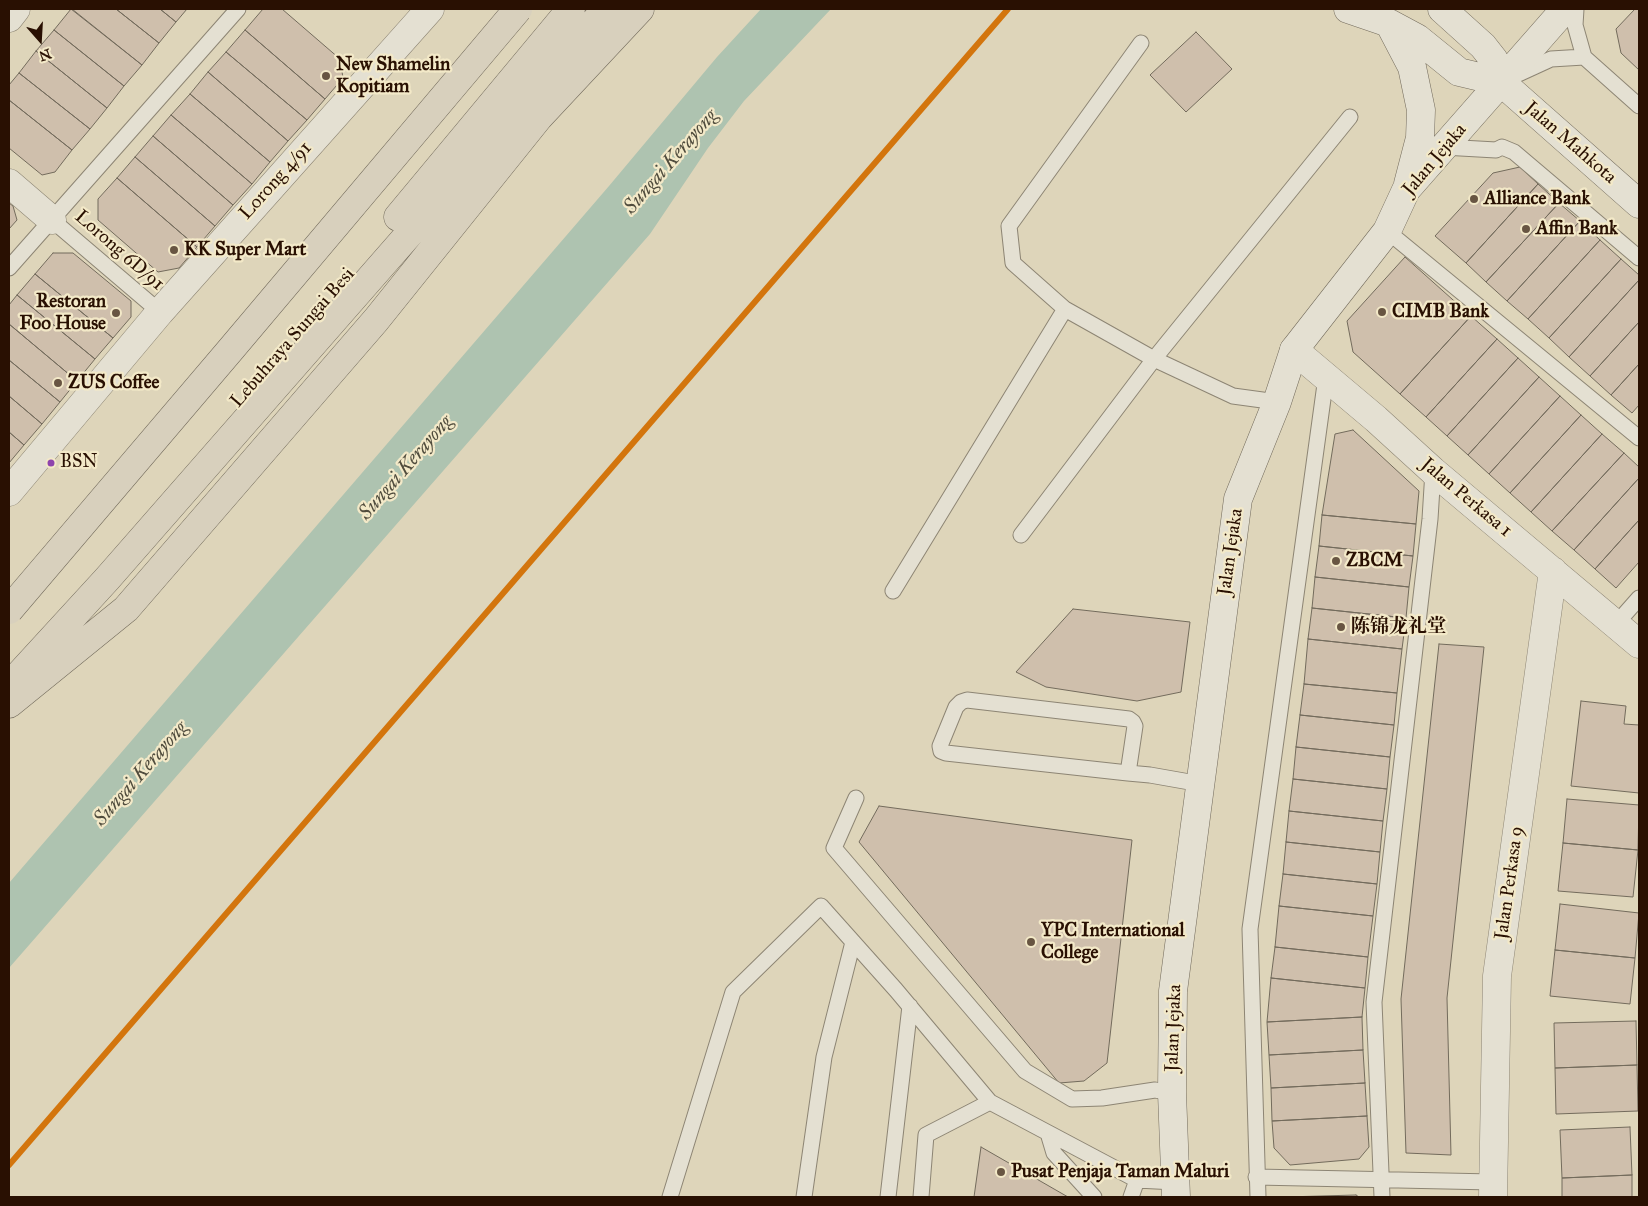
<!DOCTYPE html>
<html>
<head>
<meta charset="utf-8">
<style>
	body { margin:0 }
	#map { position:relative; width:1648px; height:1206px; overflow:hidden; background:#ded5ba; font-family:"IM FELL Great Primer",serif }
	canvas { display:block }
	.frame { position:absolute; inset:0; border:10px solid #291002; pointer-events:none }
	.north { position:absolute; left:15px; top:15px; width:50px; height:50px; -webkit-text-stroke:4px #f3e9c8; paint-order:stroke; rotate:161deg; font-size:14px; font-weight:700; line-height:20px; text-align:center; color:#291002 }
	.north::after { content:''; display:block; margin:auto; width:18px; height:22px; background:#291002; clip-path:polygon(50% 0,100% 100%,50% 72%,0 100%) }
</style>
</head>
<body>
<div id="map">
<canvas width="1648" height="1206"></canvas>
<div class="frame"></div>
<div class="north">N</div>
</div>
<script>
const ctx = document.querySelector('canvas').getContext('2d');
ctx.lineJoin = 'round';
function paint(path, color) {
  ctx.fillStyle = color;
  ctx.fill(path, 'evenodd');
}
function poly(rows) {
  const path = new Path2D();
  for (const r of rows) {
    path.moveTo(r[0], r[1]);
    for (let i = 2; i < r.length; i += 2) path.lineTo(r[i], r[i + 1]);
  }
  return path;
}
function stroke(path, color, width, dash) {
  ctx.strokeStyle = color;
  ctx.lineWidth = width;
  ctx.lineCap = dash ? 'butt' : 'round';
  ctx.setLineDash(dash || []);
  ctx.stroke(path);
}
function drawText(font, color, halo, rows, align = 'center') {
  ctx.font = font + ' "IM FELL Great Primer","Noto Serif SC",serif';
  ctx.lineWidth = 4.5;
  ctx.setLineDash([]);
  ctx.textBaseline = 'middle';
  ctx.strokeStyle = halo;
  ctx.fillStyle = color;
  for (const [text, x, y, turn = 0] of rows) {
    ctx.save();
    ctx.translate(x, y);
    ctx.rotate((+turn || 0) * Math.PI / 180);
    ctx.textAlign = isNaN(turn) ? turn : align;
    if (halo) ctx.strokeText(text, 0, 0);
    ctx.fillText(text, 0, 0);
    ctx.restore();
  }
}
paint(poly([
	[761,9,831,9,744,101,708,148,650,234,9,968,9,883,609,186,717,57]
]), '#aec3b0');
const building = poly([
	[71,9,142,65,124,86,54,30,71,9],
	[72,9,116,9,159,43,142,65,72,9],
	[116,9,160,9,176,22,159,43,116,9],
	[160,9,187,9,176,22,160,9],
	[263,9,282,9,340,59,343,78,325,99,245,30,263,9],
	[1635,9,1639,9,1639,70,1621,53,1616,29,1635,9],
	[54,30,124,86,107,108,36,51,54,30],
	[245,30,325,99,307,120,226,52,245,30],
	[1196,32,1232,69,1186,112,1150,75,1196,32],
	[36,51,107,108,90,129,19,73,36,51],
	[226,52,307,120,288,141,208,72,226,52],
	[208,72,288,141,270,162,190,94,208,72],
	[19,73,90,129,72,150,9,100,9,85,19,73],
	[190,94,270,162,252,184,171,115,190,94],
	[9,100,72,150,55,172,42,175,9,148,9,100],
	[171,115,252,184,233,205,153,136,171,115],
	[153,136,233,205,215,226,135,157,153,136],
	[135,157,215,226,197,247,117,178,135,157],
	[1520,167,1538,184,1466,263,1435,236,1493,173,1520,167],
	[117,178,197,247,179,268,158,272,98,220,98,199,117,178],
	[1538,184,1559,203,1486,282,1466,263,1538,184],
	[9,203,13,206,17,220,9,229,9,203],
	[1559,203,1580,221,1507,301,1486,282,1559,203],
	[1580,221,1600,240,1528,319,1507,301,1580,221],
	[1600,240,1621,259,1549,338,1528,319,1600,240],
	[53,253,73,253,131,301,131,317,113,338,35,274,53,253],
	[1405,257,1471,316,1400,394,1353,352,1347,321,1405,257],
	[1621,259,1639,275,1639,280,1569,357,1549,338,1621,259],
	[35,274,113,338,95,359,17,295,35,274],
	[1639,280,1639,322,1590,376,1569,357,1639,280],
	[17,295,95,359,77,381,9,324,9,305,17,295],
	[1471,316,1497,339,1426,417,1400,394,1471,316],
	[1639,322,1639,364,1611,395,1590,376,1639,322],
	[9,324,77,381,60,402,9,360,9,324],
	[1497,339,1518,358,1447,436,1426,417,1497,339],
	[1518,358,1539,377,1468,455,1447,436,1518,358],
	[9,360,60,402,42,424,9,396,9,360],
	[1639,364,1639,405,1632,413,1611,395,1639,364],
	[1539,377,1560,396,1489,474,1468,455,1539,377],
	[9,396,42,424,24,445,9,432,9,396],
	[1560,396,1581,415,1510,493,1489,474,1560,396],
	[1581,415,1602,434,1531,512,1510,493,1581,415],
	[1353,430,1419,491,1416,524,1322,515,1335,434,1353,430],
	[9,432,24,445,9,463,9,432],
	[1602,434,1624,453,1552,531,1531,512,1602,434],
	[1624,453,1639,467,1639,478,1574,550,1552,531,1624,453],
	[1639,478,1639,520,1595,569,1574,550,1639,478],
	[1322,515,1416,524,1413,556,1319,546,1322,515],
	[1639,520,1639,562,1616,588,1595,569,1639,520],
	[1319,546,1413,556,1409,587,1315,577,1319,546],
	[1315,577,1409,587,1406,618,1312,608,1315,577],
	[1312,608,1406,618,1402,649,1308,639,1312,608],
	[1073,609,1190,622,1181,692,1137,701,1046,687,1016,672,1073,609],
	[1308,639,1402,649,1397,693,1304,684,1308,639],
	[1439,644,1484,647,1447,998,1451,1155,1406,1153,1401,999,1439,644],
	[1304,684,1397,693,1394,725,1300,715,1304,684],
	[1581,701,1626,706,1624,724,1639,725,1639,793,1571,786,1581,701],
	[1300,715,1394,725,1390,757,1296,747,1300,715],
	[1296,747,1390,757,1387,789,1293,779,1296,747],
	[1293,779,1387,789,1383,821,1289,811,1293,779],
	[1567,799,1639,805,1638,850,1563,843,1567,799],
	[879,806,1132,840,1107,1063,1084,1081,1059,1083,859,842,879,806],
	[1289,811,1383,821,1380,852,1286,842,1289,811],
	[1286,842,1380,852,1377,884,1283,874,1286,842],
	[1563,843,1638,850,1633,897,1558,891,1563,843],
	[1283,874,1377,884,1373,916,1279,906,1283,874],
	[1560,904,1639,913,1635,958,1555,950,1560,904],
	[1279,906,1373,916,1368,957,1275,947,1279,906],
	[1275,947,1368,957,1365,988,1271,978,1275,947],
	[1555,950,1635,958,1630,1004,1550,996,1555,950],
	[1271,978,1365,988,1362,1017,1267,1022,1271,978],
	[1362,1017,1363,1050,1269,1055,1267,1022,1362,1017],
	[1636,1021,1637,1065,1555,1068,1554,1023,1636,1021],
	[1363,1050,1365,1083,1271,1088,1269,1055,1363,1050],
	[1637,1065,1638,1111,1556,1114,1555,1068,1637,1065],
	[1365,1083,1367,1116,1272,1121,1271,1088,1365,1083],
	[1367,1116,1369,1147,1359,1159,1290,1165,1274,1148,1272,1121,1367,1116],
	[1630,1127,1632,1175,1562,1178,1560,1130,1630,1127],
	[981,1147,1068,1197,974,1197,981,1147],
	[1632,1175,1632,1197,1562,1197,1562,1178,1632,1175],
	[1356,1195,1359,1197,1284,1197,1285,1197,1356,1195]
]);
paint(building, '#cfbfac');
stroke(building, '#736b5c', 1);
const lane = poly([
	[1576,9,1575,25,1584,57],
	[1514,76,1551,59,1584,57,1639,106],
	[1443,147,1496,150,1502,147,1514,152,1639,258],
	[52,220,160,312],
	[1387,231,1639,438],
	[9,268,238,9],
	[1065,309,1013,263,1009,226,1141,43],
	[1021,535,1154,359,1350,117],
	[893,591,1065,309,1154,359,1233,396,1277,402],
	[1616,624,1639,598],
	[1128,773,1135,726,1133,722,1129,719,967,700,961,702,956,707,940,746,941,751,946,753,1128,773,1150,775,1201,784],
	[856,798,834,848,1025,1071,1072,1099,1102,1098,1155,1090,1172,1093],
	[990,1102,1137,1180,1175,1182],
	[1048,1133,1054,1153,1094,1197],
	[1256,1177,1493,1182],
	[670,1197,733,992,821,906,896,990,990,1102,926,1135,921,1197],
	[804,1197,824,1057,853,942],
	[888,1197,910,1006],
	[1131,1197,1137,1180],
	[1258,1197,1250,929,1326,377],
	[1382,1197,1374,1002,1430,519,1433,471]
]);
const street = poly([
	[9,18,16,9],
	[9,183,52,220],
	[1294,350,1376,419,1433,471,1639,644],
	[9,492,160,312,430,9],
	[1493,1197,1497,976,1553,571]
]);
const secondary = poly([
	[1348,9,1389,23,1417,38,1459,72,1501,82,1639,204],
	[1442,9,1483,46,1494,60,1501,82],
	[1389,23,1412,67,1421,110,1420,138,1408,184],
	[1176,1197,1172,1093,1173,991,1238,499,1277,402,1294,350,1387,231,1406,190,1565,9]
]);
const highway = poly([
	[398,217,571,9],
	[9,686,107,579,606,9],
	[9,704,126,609,376,320,539,117,640,9]
]);
stroke(lane, '#8d8574', 17);
stroke(street, '#8d8574', 29);
stroke(secondary, '#736b5c', 29);
stroke(highway, '#736b5c', 29);
stroke(lane, '#e4e0d2', 15);
stroke(street, '#e4e0d2', 28);
stroke(secondary, '#e4e0d2', 28);
stroke(highway, '#d8d0bd', 28);
const highwayBridge = poly([
	[9,610,232,348,518,9]
]);
stroke(highwayBridge, '#736b5c', 29, []);
stroke(highwayBridge, '#d8d0bd', 28);
stroke(poly([
	[9,1165,1008,9]
]), '#d3750d', 6);
for (const [x, y, r, color] of [
	[326,76,5,"#685542"],
	[1474,199,5,"#685542"],
	[1526,229,5,"#685542"],
	[174,250,5,"#685542"],
	[1382,312,5,"#685542"],
	[116,313,5,"#685542"],
	[58,383,5,"#685542"],
	[51,463,4.5,"#8e44ad"],
	[1336,561,5,"#685542"],
	[1341,627,5,"#685542"],
	[1031,942,5,"#685542"],
	[1001,1172,5,"#685542"]
]) {
  const dot = new Path2D();
  dot.arc(x, y, r, 0, 2 * Math.PI);
  ctx.fillStyle = color;
  ctx.fill(dot);
  stroke(dot, '#f3e9c8', 2);
}
drawText('18px', '#291002', '#f3e9c8', [
	["BSN",60,463]
], 'left');
drawText('bold 19px', '#291002', '#f3e9c8', [
	["New Shamelin",336,65],
	["Kopitiam",336,87],
	["Alliance Bank",1484,199],
	["Affin Bank",1536,229],
	["KK Super Mart",184,250],
	["Restoran",106,302,"right"],
	["Foo House",106,324,"right"],
	["CIMB Bank",1392,312],
	["ZUS Coffee",68,383],
	["ZBCM",1346,561],
	["陈锦龙礼堂",1351,627],
	["YPC International",1041,931],
	["College",1041,953],
	["Pusat Penjaja Taman Maluri",1011,1172]
], 'left');
drawText('19px', '#291002', '#f3e9c8', [
	["Jalan Mahkota",1570,143,41],
	["Jalan Jejaka",1435,160,-50],
	["Lorong 4/91",276,181,-48],
	["Lorong 6D/91",119,251,41],
	["Lebuhraya Sungai Besi",293,338,-49],
	["Jalan Perkasa 1",1466,498,40],
	["Jalan Jejaka",1231,552,-82],
	["Jalan Perkasa 9",1510,883,-82],
	["Jalan Jejaka",1174,1028,-88]
]);
drawText('italic 20px', '#504c3d', '#f3e9c8', [
	["Sungai Kerayong",671,162,-49],
	["Sungai Kerayong",406,468,-49],
	["Sungai Kerayong",141,774,-49]
]);
</script>
</body>
</html>
